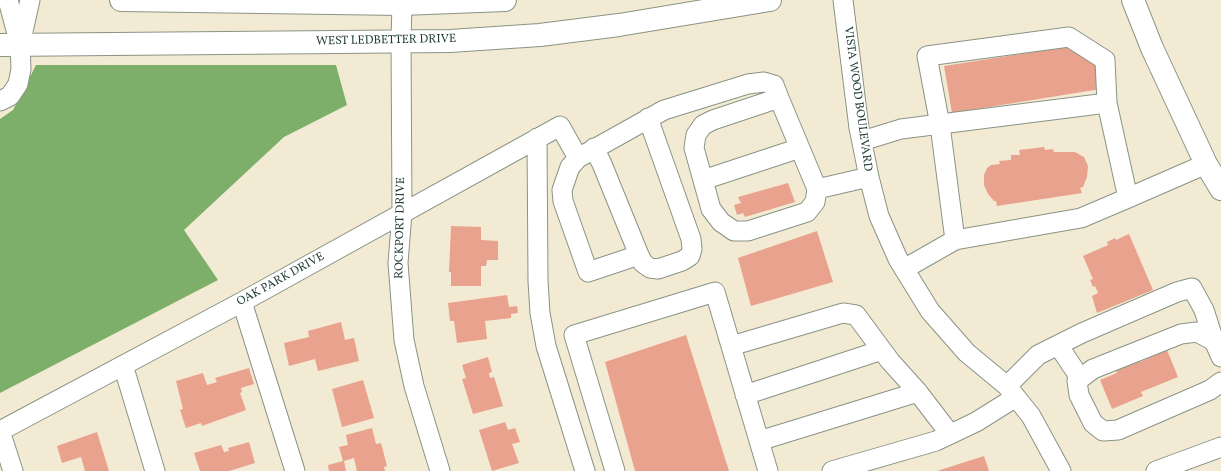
<!DOCTYPE html>
<html>
<head>
<meta charset="utf-8">
<style>
	body { margin:0 }
	canvas { display:block; background:#f3ead4 }
</style>
</head>
<body>
<canvas width="1221" height="471"></canvas>
<script>
const ctx = document.querySelector('canvas').getContext('2d');
ctx.lineJoin = 'round';
function paint(path, color) {
  ctx.fillStyle = color;
  ctx.fill(path, 'evenodd');
}
function poly(rows) {
  const path = new Path2D();
  for (const r of rows) {
    path.moveTo(r[0], r[1]);
    for (let i = 2; i < r.length; i += 2) path.lineTo(r[i], r[i + 1]);
  }
  return path;
}
function stroke(path, color, width, dash) {
  ctx.strokeStyle = color;
  ctx.lineWidth = width;
  ctx.lineCap = dash ? 'butt' : 'round';
  ctx.setLineDash(dash || []);
  ctx.stroke(path);
}
function drawText(font, color, halo, rows, align = 'center') {
  ctx.font = font + ' Vollkorn,serif';
  ctx.lineWidth = 3;
  ctx.setLineDash([]);
  ctx.textBaseline = 'middle';
  ctx.strokeStyle = halo;
  ctx.fillStyle = color;
  for (const [text, x, y, turn = 0] of rows) {
    ctx.save();
    ctx.translate(x, y);
    ctx.rotate((+turn || 0) * Math.PI / 180);
    ctx.textAlign = isNaN(turn) ? turn : align;
    if (halo) ctx.strokeText(text, 0, 0);
    ctx.fillText(text, 0, 0);
    ctx.restore();
  }
}
paint(poly([
	[36,65,336,65,347,105,284,137,184,230,218,280,0,393,0,119,13,110]
]), '#7daf6a');
paint(poly([
	[1072,46,1102,65,1107,88,952,113,944,66],
	[1044,147,1045,150,1053,149,1054,152,1075,152,1084,157,1088,166,1087,177,1083,187,1080,188,1082,193,997,206,996,201,994,201,988,194,984,185,984,175,987,168,991,165,1000,164,999,161,1011,160,1011,155,1020,155,1019,150],
	[788,183,795,202,745,217,743,213,737,215,734,205,741,203,738,197],
	[451,226,481,227,481,240,498,241,498,260,487,260,486,266,481,266,481,286,451,286,451,272,449,272],
	[817,231,833,282,751,306,738,258],
	[1129,234,1153,290,1097,313,1092,296,1098,293,1095,286,1093,287,1090,280,1093,279,1083,256,1108,245,1107,242,1115,238,1116,240],
	[507,295,509,307,517,306,518,313,511,314,511,318,485,321,487,339,457,343,454,321,450,321,448,303],
	[341,322,345,340,354,338,359,361,318,371,315,359,289,366,284,343,309,337,308,331],
	[686,335,729,471,635,471,605,362],
	[1167,350,1178,377,1141,392,1143,396,1112,409,1100,380,1117,373,1115,369,1138,357,1140,362],
	[488,357,492,372,489,373,490,378,494,377,503,406,473,414,462,379,466,378,462,365],
	[249,368,254,384,241,388,242,392,240,393,246,410,202,426,201,423,186,428,180,410,183,409,176,381,203,373,207,385,217,382,215,378],
	[363,380,374,418,342,427,332,389],
	[505,422,508,430,515,428,520,442,512,444,519,463,492,471,479,430],
	[372,428,376,444,381,443,387,466,384,467,385,471,357,471,354,458,344,461,346,471,329,471,328,465,343,461,339,447,348,445,346,435],
	[97,432,109,471,85,471,81,457,62,463,57,446],
	[249,442,255,463,229,471,200,471,194,453,221,445,224,452,229,451,228,448],
	[984,456,989,471,937,471]
]), '#e9a28d');
const minor = poly([
	[8,0,19,41],
	[843,0,859,128,869,177,879,216,898,259,930,311,967,353,1007,386,1031,416,1061,471],
	[402,4,401,41,402,213,398,263,404,340,414,386,440,471],
	[0,101,10,96,18,84,21,69,20,45,30,0],
	[537,138,538,281,540,313,546,346,585,471],
	[862,141,901,129,1107,103,1128,198,1081,218,955,240,904,269],
	[578,158,570,167,562,190,563,201,588,272,639,255,602,164,594,148],
	[703,180,800,148],
	[817,189,779,98,713,120,703,125,696,135,694,148,711,209,721,222,734,231,748,231,807,212,815,202,817,189,869,177],
	[1128,198,1206,164],
	[955,240,940,125,927,56,1069,37,1105,60,1107,103],
	[639,255,643,263,650,268,658,269,682,261,690,256,692,249,691,239,648,118],
	[242,302,295,471],
	[1058,345,1080,378],
	[731,346,843,313,856,315,890,361,917,391,950,434],
	[1221,357,1214,341,1197,332,1181,334,1093,369,1077,381,1079,395,1093,423,1103,431,1118,430,1210,390,1221,382],
	[123,365,155,471],
	[1007,386,1038,355,1082,333,1177,292,1192,288,1204,310,1214,341],
	[745,395,882,350],
	[0,431,242,302,560,126,578,158,664,110,748,84,764,82,774,85,779,98],
	[0,431,13,471],
	[759,441,918,392],
	[615,471,574,335,715,292,768,471],
	[832,471,936,441,976,422,1016,397],
	[1156,471,1221,447]
]);
const major = poly([
	[121,0,402,4,505,0],
	[1133,0,1152,48,1206,164,1221,189],
	[0,45,450,41,540,35,619,25,770,0]
]);
stroke(minor, '#899484', 21);
stroke(major, '#899484', 24);
stroke(minor, '#fff', 19);
stroke(major, '#fff', 22);
drawText('12px', '#1f3d34', '#fff', [
	["WEST LEDBETTER DRIVE",386,41,-1],
	["VISTA WOOD BOULEVARD",857,99,82],
	["ROCKPORT DRIVE",401,228,-89],
	["OAK PARK DRIVE",281,280,-29]
]);
</script>
</body>
</html>
